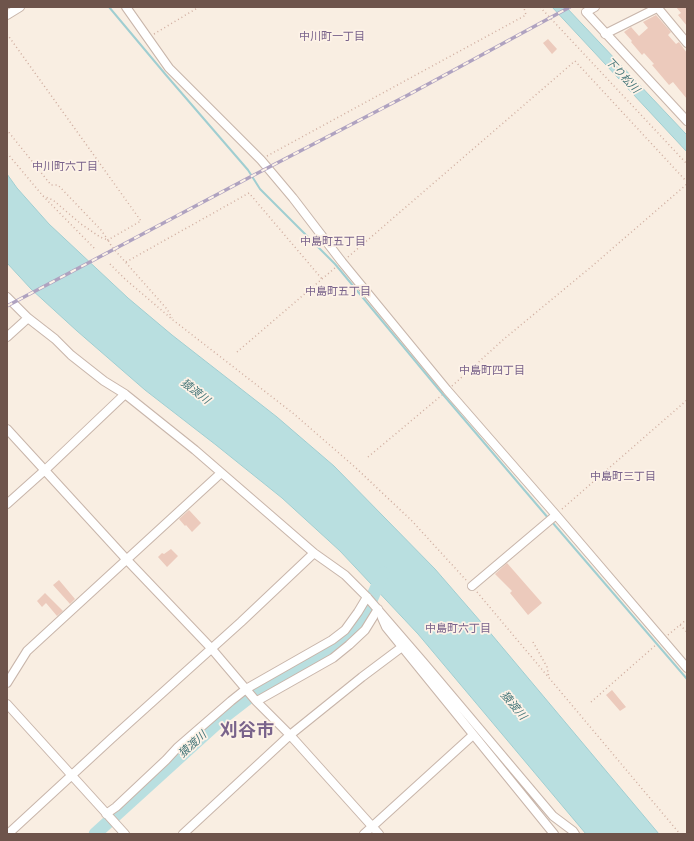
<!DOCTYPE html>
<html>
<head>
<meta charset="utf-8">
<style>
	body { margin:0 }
	#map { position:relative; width:694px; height:841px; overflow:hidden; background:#f9eee2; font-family:"Nunito Sans",sans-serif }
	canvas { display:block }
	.frame { position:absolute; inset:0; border:8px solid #6e544b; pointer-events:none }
</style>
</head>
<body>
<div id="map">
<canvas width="694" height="841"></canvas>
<div class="frame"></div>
</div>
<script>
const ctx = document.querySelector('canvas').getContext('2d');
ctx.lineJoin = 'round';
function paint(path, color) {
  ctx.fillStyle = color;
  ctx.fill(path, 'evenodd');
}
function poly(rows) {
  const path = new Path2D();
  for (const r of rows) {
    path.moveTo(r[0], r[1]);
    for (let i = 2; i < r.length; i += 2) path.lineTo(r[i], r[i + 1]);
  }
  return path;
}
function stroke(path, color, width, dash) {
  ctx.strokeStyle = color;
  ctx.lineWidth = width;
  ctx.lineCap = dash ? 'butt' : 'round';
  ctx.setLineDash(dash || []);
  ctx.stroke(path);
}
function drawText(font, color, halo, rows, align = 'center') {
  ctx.font = font + ' "Nunito Sans","Noto Sans JP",sans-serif';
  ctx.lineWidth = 3.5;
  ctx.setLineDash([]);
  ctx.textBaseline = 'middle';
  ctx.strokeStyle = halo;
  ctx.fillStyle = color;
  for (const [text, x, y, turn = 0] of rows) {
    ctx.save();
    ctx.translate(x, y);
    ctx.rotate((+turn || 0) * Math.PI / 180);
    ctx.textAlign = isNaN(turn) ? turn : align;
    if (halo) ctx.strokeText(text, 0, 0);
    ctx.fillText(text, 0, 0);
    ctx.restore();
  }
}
const water = poly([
	[552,7,566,7,685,133,687,135,687,152,552,7],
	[7,174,17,188,49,224,128,298,172,335,277,417,334,466,435,569,487,629,659,834,586,834,418,634,340,551,282,498,216,445,145,390,77,331,31,289,7,263,7,174]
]);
paint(water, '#b9dfe0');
stroke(water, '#a0ced1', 1);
stroke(poly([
	[109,7,166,75,248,170,260,189,335,264,440,391,549,519],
	[552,522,687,679]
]), '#a0ced1', 2);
stroke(poly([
	[95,834,225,716,247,699,281,678,331,651,349,634,364,616,383,573]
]), '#b9dfe0', 13);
paint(poly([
	[676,7,687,7,687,26,678,15,681,13],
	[656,15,671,32,668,35,676,44,679,42,687,53,687,99,673,82,669,85,652,65,654,64,644,53,642,55,631,42,632,41,624,32,631,27,639,36,648,28,643,22],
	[548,39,557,49,552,54,543,43],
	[189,510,201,523,192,532,186,525,185,526,179,519],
	[171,549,178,556,167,567,158,557,162,553,164,554],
	[507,563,542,603,528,615,510,593,512,591,495,574],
	[59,580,75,599,70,604,53,585],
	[45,593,63,611,57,616,46,603,42,607,37,601],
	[612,690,626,707,620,711,606,695]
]), '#eccabc');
const minor = poly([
	[126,7,169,68,261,160,293,198,342,262,447,390,556,515,687,668],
	[595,7,586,12,687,121],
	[657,7,687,43],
	[7,15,20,7],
	[605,34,659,7],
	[7,297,28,318],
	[7,337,28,318,55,339,71,355,104,381,125,394,195,450,314,553,345,575,367,597,424,663,553,816,573,831,575,834],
	[7,429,127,560,211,648,256,701,290,735,379,834],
	[7,504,45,470,125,394],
	[472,586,556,515],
	[382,618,386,627,554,834],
	[7,683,27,651,221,473],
	[257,701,333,658,349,645,365,630,378,609],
	[7,704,125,834],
	[106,814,116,807,166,760,178,747,231,701,246,689,332,640,345,630,358,612,367,597],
	[8,834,111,739,241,622,314,553],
	[183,834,290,735,362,677,402,647],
	[364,834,473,735]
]);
stroke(minor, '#c8b5aa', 10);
stroke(poly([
	[540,7,687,164],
	[7,34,141,221,108,240,101,230,58,185,51,185,7,130],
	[154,34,199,7],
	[7,153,43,196,95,249],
	[267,156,526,15,524,8,522,7],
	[43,196,53,200,81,224,100,237,108,240,112,247,167,309,172,318],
	[348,257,575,61,687,182],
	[126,262,249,193,322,279],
	[110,264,125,279,173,320,294,414,356,468,412,521,466,580],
	[237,352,336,267],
	[452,386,504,339,591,267,687,184],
	[368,457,442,395],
	[562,509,687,400],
	[477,592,680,834],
	[680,625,687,632],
	[668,635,687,619],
	[533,642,547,667,549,678],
	[591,702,657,644]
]), '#d0aea0', 1.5, [1, 3]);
stroke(minor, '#fff', 8);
const rail = poly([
	[7,306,252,176,408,95,570,7]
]);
stroke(rail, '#afa2c0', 3.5);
stroke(rail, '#fdf2e7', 2, [6]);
drawText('11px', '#79638b', '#fdf2e7', [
	["中川町一丁目",332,37],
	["中川町六丁目",65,167],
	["中島町五丁目",333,242],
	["中島町五丁目",338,292],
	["中島町四丁目",492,371],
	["中島町三丁目",623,477],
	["中島町六丁目",458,629]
]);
drawText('italic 11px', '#447679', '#fdf2e7', [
	["下り松川",622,76,47],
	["猿渡川",195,392,38],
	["猿渡川",513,706,50],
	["猿渡川",193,745,-42]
]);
drawText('bold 18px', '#79638b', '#fdf2e7', [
	["刈谷市",247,732]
]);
</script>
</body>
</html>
